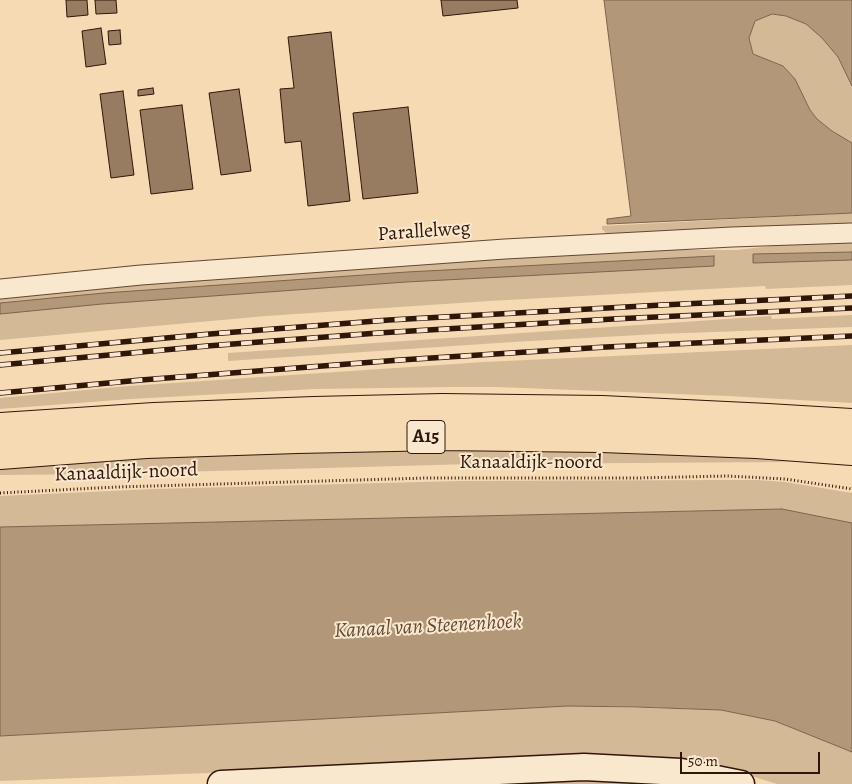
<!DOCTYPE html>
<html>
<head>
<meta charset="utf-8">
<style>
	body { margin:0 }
	#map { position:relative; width:852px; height:784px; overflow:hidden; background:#f6dab3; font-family:Alegreya,serif }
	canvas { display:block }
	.scale { position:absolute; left:680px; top:752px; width:140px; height:22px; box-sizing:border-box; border:2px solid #301609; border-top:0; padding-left:6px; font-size:15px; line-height:18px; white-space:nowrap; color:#301609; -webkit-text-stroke:4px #f9e7ce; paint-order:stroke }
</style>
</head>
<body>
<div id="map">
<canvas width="852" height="784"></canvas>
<div class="scale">50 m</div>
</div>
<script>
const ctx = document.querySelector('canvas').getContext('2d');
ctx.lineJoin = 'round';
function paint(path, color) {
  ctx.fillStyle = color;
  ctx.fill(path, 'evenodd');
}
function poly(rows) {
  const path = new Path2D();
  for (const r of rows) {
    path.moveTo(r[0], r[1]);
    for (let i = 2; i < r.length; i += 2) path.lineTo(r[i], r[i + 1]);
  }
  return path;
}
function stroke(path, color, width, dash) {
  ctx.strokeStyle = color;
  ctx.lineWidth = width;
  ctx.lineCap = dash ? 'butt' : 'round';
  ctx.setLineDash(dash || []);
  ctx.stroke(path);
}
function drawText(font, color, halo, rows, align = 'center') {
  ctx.font = font + ' Alegreya,serif';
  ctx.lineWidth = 4;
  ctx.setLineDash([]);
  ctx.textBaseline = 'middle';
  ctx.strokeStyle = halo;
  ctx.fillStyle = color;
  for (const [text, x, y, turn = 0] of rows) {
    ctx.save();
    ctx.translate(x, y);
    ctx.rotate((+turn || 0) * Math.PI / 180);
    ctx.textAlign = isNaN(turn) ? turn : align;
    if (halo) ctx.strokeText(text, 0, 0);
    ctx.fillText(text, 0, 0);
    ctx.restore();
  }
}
paint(poly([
	[772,14,786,16,806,24,822,38,838,57,852,86,852,143,832,131,817,119,810,110,795,79,783,66,753,54,749,38,755,21],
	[852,213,852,227,611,238,602,229,602,226],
	[852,242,852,285,766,289,765,286,489,301,266,316,0,340,0,297,83,288,500,257,650,250,737,250,789,244],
	[852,315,852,327,658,334,513,342,228,361,228,353,771,316,772,319],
	[852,345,852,403,728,396,497,387,451,387,315,389,130,399,0,409,0,398,129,386,484,362],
	[298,446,632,449,790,462,472,464,104,474,0,475,0,465],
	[727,480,757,480,785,482,852,493,852,523,782,509,0,527,0,496,154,489,459,481],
	[568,706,720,710,775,721,852,752,852,784,777,784,726,768,672,758,649,756,0,781,0,736],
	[617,777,693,784,440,784]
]), '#d4b996');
const water = poly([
	[604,0,852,0,852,86,838,57,822,38,806,24,786,16,772,14,755,21,749,38,753,54,783,66,795,79,810,110,817,119,832,131,852,143,852,213,607,224,607,219,631,216,604,0],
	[852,252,852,260,753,263,753,254,852,252],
	[714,256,714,266,406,282,102,304,0,314,0,303,104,293,407,272,714,256],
	[782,509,852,523,852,752,775,721,721,710,636,707,568,706,0,736,0,527,782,509]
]);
paint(water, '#b39779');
stroke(water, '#7f634c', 1);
const building = poly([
	[66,0,87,0,88,15,67,17,66,0],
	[95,0,116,0,117,13,96,14,95,0],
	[441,0,517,0,518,8,443,16,441,0],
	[101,28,106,64,86,67,82,31,101,28],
	[120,30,121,44,109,45,108,31,120,30],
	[331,32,350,201,308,206,301,141,285,143,280,89,294,88,288,37,331,32],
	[153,88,154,94,138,96,138,90,153,88],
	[239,89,251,171,221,175,209,93,239,89],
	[123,91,134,175,111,178,100,94,123,91],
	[182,105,193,189,151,194,140,110,182,105],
	[408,107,418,193,363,199,353,113,408,107]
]);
paint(building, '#977c61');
stroke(building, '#301609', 1);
const street = poly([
	[0,289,141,275,505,249,732,237,852,233]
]);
const secondary = poly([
	[221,784,584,767,681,772,741,784]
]);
const highway = poly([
	[0,427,154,417,314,411,442,408,602,410,768,418,852,423],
	[0,455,146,444,297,439,441,436,602,438,756,444,852,451]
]);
stroke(street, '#624734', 21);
stroke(secondary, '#301609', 29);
stroke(highway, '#301609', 30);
stroke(poly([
	[0,493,117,487,427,478,637,478,727,476,785,479,852,489]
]), '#301609', 3, [1, 2.5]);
stroke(street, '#f9e7ce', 19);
stroke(secondary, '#f9e7ce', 26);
stroke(highway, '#f6dab3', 28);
const rail = poly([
	[0,353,210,334,389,320,662,305,852,296],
	[0,365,207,346,378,333,613,319,852,308],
	[0,393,141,380,400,360,606,347,852,336]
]);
stroke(rail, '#301609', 5.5);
stroke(rail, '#f9e7ce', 4, [11]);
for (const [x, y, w] of [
	[426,437,38]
]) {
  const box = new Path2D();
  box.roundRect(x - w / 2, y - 16.5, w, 33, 4);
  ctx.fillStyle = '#f9e7ce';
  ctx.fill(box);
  stroke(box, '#301609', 1);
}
drawText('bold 19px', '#301609', null, [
	["A15",426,437]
]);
drawText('20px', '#301609', '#f9e7ce', [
	["Parallelweg",424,232,-4],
	["Kanaaldijk-noord",531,463],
	["Kanaaldijk-noord",126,473,-2]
]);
drawText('italic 21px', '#644a36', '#f9e7ce', [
	["Kanaal van Steenenhoek",428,627,-3]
]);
</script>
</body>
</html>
